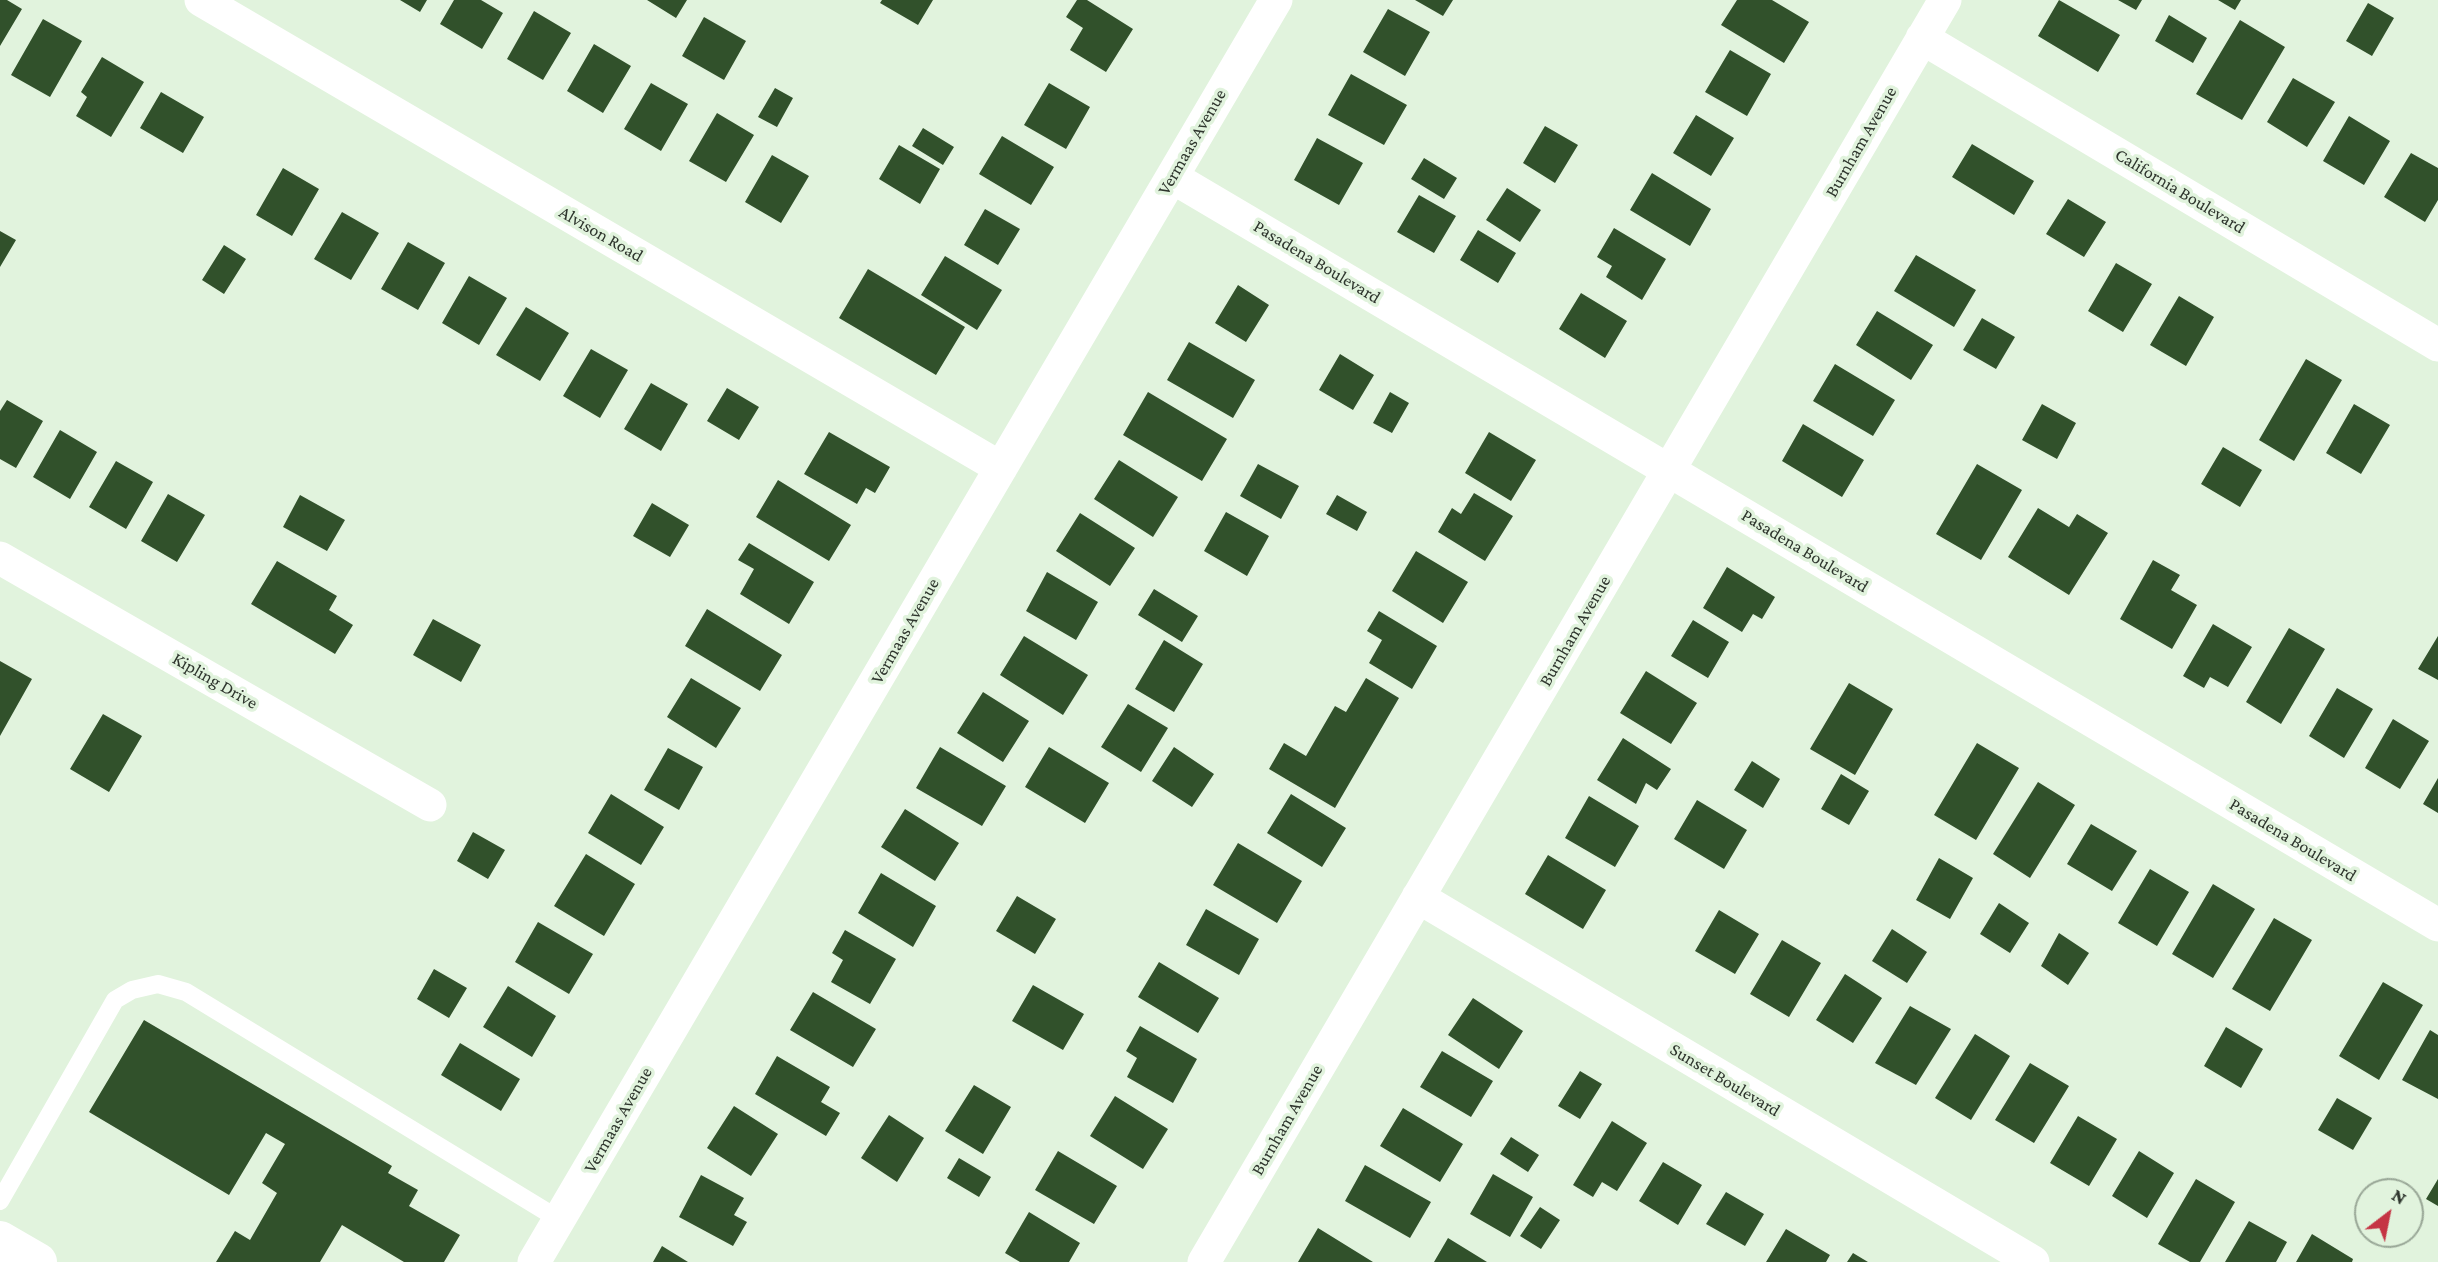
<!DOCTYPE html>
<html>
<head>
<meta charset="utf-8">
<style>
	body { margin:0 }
	#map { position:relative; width:2438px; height:1262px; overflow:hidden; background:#e1f3dd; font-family:"Crimson Pro",serif }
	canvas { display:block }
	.north { position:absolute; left:2354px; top:1178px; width:70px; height:70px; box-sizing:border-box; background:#e1f3dd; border:2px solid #99a797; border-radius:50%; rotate:32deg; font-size:19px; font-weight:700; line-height:28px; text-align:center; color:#2e352d }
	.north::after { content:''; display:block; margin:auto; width:24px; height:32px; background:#c53444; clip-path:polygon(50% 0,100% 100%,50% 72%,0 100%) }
</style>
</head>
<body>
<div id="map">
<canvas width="2438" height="1262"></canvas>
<div class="north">N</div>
</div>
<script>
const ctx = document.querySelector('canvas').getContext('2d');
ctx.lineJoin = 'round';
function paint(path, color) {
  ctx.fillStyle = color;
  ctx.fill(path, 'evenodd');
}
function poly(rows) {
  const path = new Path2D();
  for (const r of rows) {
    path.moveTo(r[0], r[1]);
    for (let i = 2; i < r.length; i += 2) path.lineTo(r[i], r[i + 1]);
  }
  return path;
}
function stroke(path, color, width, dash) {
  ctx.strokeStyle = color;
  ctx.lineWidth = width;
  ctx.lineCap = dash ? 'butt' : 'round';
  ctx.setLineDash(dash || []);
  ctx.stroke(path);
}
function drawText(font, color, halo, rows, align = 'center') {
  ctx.font = font + ' "Crimson Pro",serif';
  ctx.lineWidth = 7;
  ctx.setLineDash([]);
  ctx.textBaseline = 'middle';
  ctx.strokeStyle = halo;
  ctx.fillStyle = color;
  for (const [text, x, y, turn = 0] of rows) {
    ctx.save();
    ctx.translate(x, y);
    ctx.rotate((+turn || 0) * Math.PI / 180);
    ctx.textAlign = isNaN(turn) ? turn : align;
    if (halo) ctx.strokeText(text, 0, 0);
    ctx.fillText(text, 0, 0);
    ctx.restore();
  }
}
paint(poly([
	[0,0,7,0,22,9,0,46],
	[400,0,427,0,420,12],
	[454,0,481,0,503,13,482,49,440,24],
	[647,0,687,0,676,18],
	[882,0,933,0,918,25,880,3],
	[1077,0,1087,0,1133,29,1106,72,1070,50,1083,28,1066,17],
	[1415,0,1453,0,1443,16],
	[1737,0,1772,0,1809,22,1784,63,1721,25],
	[2059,0,2120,35,2098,72,2038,36],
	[2118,0,2142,0,2136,10],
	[2218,0,2241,0,2235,10],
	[2368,3,2394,18,2372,56,2346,41],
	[1388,9,1430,32,1405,76,1363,52],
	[534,11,571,33,543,80,507,59],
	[2169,15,2207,38,2193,63,2155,41],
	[704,17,746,41,724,80,682,56],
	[43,19,82,41,50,97,11,75],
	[2240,20,2285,47,2242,120,2196,94],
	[594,44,631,66,603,113,567,91],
	[1730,50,1771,74,1747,116,1705,92],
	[102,57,144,82,111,137,76,116,87,97,81,92],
	[1351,74,1407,105,1384,145,1328,115],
	[2293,78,2335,102,2307,147,2267,122],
	[651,83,688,104,661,151,624,129],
	[1049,83,1090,107,1066,149,1024,125],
	[775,88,793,98,777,127,758,117],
	[161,92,204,117,183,153,140,128],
	[717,113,754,135,726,182,689,161],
	[1696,115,1734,138,1711,176,1673,153],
	[2349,116,2390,141,2364,185,2323,161],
	[1545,126,1578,145,1555,183,1523,163],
	[923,128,954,147,943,165,912,146],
	[1002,136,1054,167,1031,205,979,174],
	[1317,138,1363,163,1339,205,1294,180],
	[1972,144,2034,181,2014,215,1952,177],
	[899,145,940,169,920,204,879,179],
	[2411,153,2438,168,2438,200,2425,222,2384,197],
	[772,155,809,176,781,223,745,202],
	[1424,158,1457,178,1444,199,1411,179],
	[283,168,319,189,292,236,256,215],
	[1652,173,1711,209,1690,246,1630,210],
	[1507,188,1541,210,1520,242,1486,220],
	[1419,195,1456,216,1434,253,1397,232],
	[2068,199,2106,222,2084,257,2046,234],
	[985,209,1020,229,998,265,964,245],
	[342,212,379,233,351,280,314,259],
	[1614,228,1666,259,1642,300,1606,277,1612,266,1597,257],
	[1478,230,1516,253,1498,283,1460,260],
	[0,231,16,240,0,267],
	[408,242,445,263,418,310,381,289],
	[224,245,246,259,224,294,202,280],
	[1916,255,1976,290,1954,327,1894,291],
	[945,256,1002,290,977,330,921,295],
	[2116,263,2152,284,2123,332,2088,311],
	[868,269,965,327,936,375,839,318],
	[469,276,507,298,479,345,442,323],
	[1238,285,1269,305,1246,342,1215,323],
	[1581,293,1627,321,1605,358,1559,329],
	[2179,296,2214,317,2186,366,2150,345],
	[526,307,569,333,540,381,496,355],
	[1877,311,1933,345,1911,380,1856,345],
	[1982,318,2015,337,1996,369,1963,350],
	[1189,342,1255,380,1233,418,1167,380],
	[591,349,628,370,600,418,563,396],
	[1340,354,1374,375,1353,410,1319,390],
	[2306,359,2342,380,2294,461,2259,440],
	[1835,364,1895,400,1873,436,1813,401],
	[651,383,688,404,661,451,624,429],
	[727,388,759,407,739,440,707,421],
	[1148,392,1227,439,1202,481,1123,435],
	[1390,392,1409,403,1392,433,1373,423],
	[7,400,43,421,16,468,0,459,0,411],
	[2042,404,2076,423,2057,459,2022,440],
	[2354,404,2390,425,2361,474,2326,453],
	[1803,424,1864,460,1842,497,1782,461],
	[60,430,97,452,70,499,33,477],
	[829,432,890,467,875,493,866,488,857,504,804,474],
	[1489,432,1536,460,1511,501,1465,473],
	[2223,447,2262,470,2240,507,2201,484],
	[1119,460,1178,497,1153,537,1094,499],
	[116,461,153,482,126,529,89,507],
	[1258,464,1299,486,1281,519,1240,496],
	[1977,464,2022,490,1981,560,1936,534],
	[778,480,851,525,829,561,756,517],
	[1474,493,1513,516,1485,561,1438,532,1452,508,1461,514],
	[168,494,205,515,177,562,141,541],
	[300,495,345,520,327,551,283,527],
	[1337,495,1367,512,1357,531,1326,514],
	[652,503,689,525,670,557,633,536],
	[2038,508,2069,527,2077,514,2108,533,2069,595,2008,557],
	[1226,512,1269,536,1247,576,1204,551],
	[1080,513,1135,548,1110,586,1056,551],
	[749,543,814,582,789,624,740,594,754,569,738,560],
	[1416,551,1468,582,1443,623,1392,591],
	[2153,560,2180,575,2171,590,2197,605,2172,649,2120,619],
	[277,561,337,596,329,610,353,625,335,654,251,604],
	[1727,567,1775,597,1762,619,1753,614,1742,632,1703,608],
	[1047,572,1098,602,1076,640,1026,611],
	[1154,589,1198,616,1182,642,1138,615],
	[707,609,782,655,760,691,685,646],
	[1379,611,1437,646,1412,689,1369,663,1382,640,1367,631],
	[433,619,481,645,461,682,413,655],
	[1693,620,1729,642,1708,678,1671,656],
	[2213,624,2252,647,2228,687,2210,677,2204,688,2183,676],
	[2289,628,2325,649,2281,724,2246,702],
	[1024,636,1088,675,1063,715,1000,675],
	[2438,636,2438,680,2418,669],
	[1164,640,1203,664,1174,712,1135,689],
	[0,661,32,679,0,736],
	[1646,671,1697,703,1671,744,1620,713],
	[691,678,741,708,716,748,667,717],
	[1366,678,1399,698,1335,808,1269,769,1284,743,1306,756,1335,706,1346,712],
	[1849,683,1893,709,1855,775,1810,749],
	[2337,688,2373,709,2344,758,2309,736],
	[983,692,1029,721,1003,762,957,733],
	[1128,704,1168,728,1141,772,1101,747],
	[103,714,142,736,109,792,70,769],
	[2393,719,2429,741,2400,789,2365,768],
	[1623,738,1671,769,1657,790,1646,783,1636,804,1597,780],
	[1977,743,2019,768,1976,840,1934,815],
	[940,747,1006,786,982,826,916,788],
	[1049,747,1109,783,1085,823,1025,787],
	[1174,747,1214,774,1192,807,1152,781],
	[668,748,703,767,679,810,644,790],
	[1752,761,1780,779,1763,808,1734,790],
	[1841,774,1869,791,1849,825,1821,809],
	[2438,778,2438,813,2423,804],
	[2038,782,2075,805,2030,878,1993,854],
	[611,794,664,827,641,865,588,833],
	[1291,794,1346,828,1322,867,1267,833],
	[1589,796,1639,826,1615,867,1565,838],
	[1697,800,1747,830,1724,869,1674,839],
	[905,809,959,843,935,881,881,847],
	[2091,824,2137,851,2112,891,2067,864],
	[473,832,505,850,488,879,457,861],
	[1238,843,1302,881,1277,923,1213,885],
	[586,854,635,884,604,936,554,906],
	[1548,855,1606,890,1583,929,1525,894],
	[1939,858,1973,878,1950,919,1916,900],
	[2150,869,2189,892,2157,946,2118,923],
	[881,873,936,906,913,947,858,913],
	[2213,884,2255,909,2213,978,2172,954],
	[1017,896,1056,919,1035,954,996,931],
	[1999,903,2029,923,2010,953,1980,934],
	[1206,909,1259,939,1239,975,1186,945],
	[1719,910,1759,934,1735,974,1695,951],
	[2274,918,2312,940,2270,1011,2232,989],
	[538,922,593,954,569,994,515,962],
	[1892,929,1927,952,1907,983,1872,961],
	[845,930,896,959,870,1004,831,982,843,960,832,953],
	[2059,933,2089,953,2068,985,2041,966],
	[1782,940,1821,963,1789,1017,1750,994],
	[1159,962,1219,998,1198,1033,1138,997],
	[434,969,467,988,449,1018,417,999],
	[1845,974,1882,998,1853,1043,1816,1020],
	[2383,982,2423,1005,2379,1080,2339,1056],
	[1033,985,1084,1014,1063,1050,1012,1021],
	[508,986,556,1016,532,1057,483,1027],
	[813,992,876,1029,853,1067,790,1030],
	[1473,998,1523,1031,1499,1069,1448,1035],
	[1910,1006,1951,1029,1916,1085,1875,1063],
	[144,1020,392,1166,388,1173,418,1190,409,1206,460,1235,444,1262,404,1262,342,1225,320,1262,216,1262,235,1231,250,1240,277,1193,262,1183,285,1144,266,1133,229,1195,89,1112],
	[1140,1026,1197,1059,1173,1103,1127,1077,1137,1058,1126,1051],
	[2226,1027,2263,1049,2241,1088,2204,1066],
	[2430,1030,2438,1035,2438,1099,2402,1080],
	[1975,1034,2010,1056,1971,1120,1935,1098],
	[460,1043,520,1079,501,1111,441,1075],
	[1442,1051,1493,1081,1471,1117,1420,1087],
	[777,1056,830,1087,821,1102,840,1113,826,1136,755,1094],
	[2030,1063,2069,1086,2034,1143,1995,1120],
	[1580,1071,1602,1084,1580,1119,1558,1106],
	[974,1085,1011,1107,983,1154,945,1131],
	[1115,1096,1168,1129,1143,1169,1090,1136],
	[2337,1098,2372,1118,2353,1150,2318,1130],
	[734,1106,778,1134,751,1176,707,1148],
	[1403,1108,1463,1144,1440,1182,1380,1146],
	[889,1115,924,1138,897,1182,861,1158],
	[2078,1116,2117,1139,2089,1186,2050,1163],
	[1612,1121,1647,1143,1617,1191,1602,1182,1593,1197,1573,1185],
	[1511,1137,1539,1155,1528,1172,1500,1154],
	[1058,1151,1117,1186,1094,1224,1035,1190],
	[2139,1151,2174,1173,2147,1218,2112,1196],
	[959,1158,991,1177,979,1197,947,1178],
	[1663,1162,1702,1185,1678,1225,1639,1201],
	[1365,1165,1431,1202,1410,1238,1345,1201],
	[1493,1174,1533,1197,1510,1237,1470,1214],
	[701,1175,744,1198,734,1215,747,1222,733,1246,679,1217],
	[2196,1179,2235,1202,2200,1262,2190,1262,2158,1244],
	[2438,1179,2438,1206,2426,1199],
	[1726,1192,1764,1214,1745,1246,1706,1224],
	[1540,1207,1560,1220,1541,1249,1520,1236],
	[1029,1212,1080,1243,1069,1262,1020,1262,1005,1253],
	[2249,1221,2287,1242,2276,1262,2225,1262],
	[1318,1228,1373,1262,1298,1262],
	[1786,1229,1830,1255,1826,1262,1766,1262],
	[2312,1234,2353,1259,2352,1262,2296,1262],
	[1448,1238,1487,1262,1434,1262],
	[662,1246,688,1262,653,1262],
	[1853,1253,1868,1262,1847,1262]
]), '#31512b');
stroke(poly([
	[0,1201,115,1000,132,990,158,984,186,992,560,1220]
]), '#fff', 18);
stroke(poly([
	[201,0,1001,468],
	[1922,38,2438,345],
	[1172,177,2438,925],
	[0,558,430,805],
	[1418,897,2033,1262],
	[534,1262,1276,0],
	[1204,1262,1945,0]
]), '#fff', 33);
stroke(poly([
	[0,1240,38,1262]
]), '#fff', 38);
drawText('18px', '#2e352d', '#e1f3dd', [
	["Vermaas Avenue",1192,142,-60],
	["Burnham Avenue",1861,142,-60],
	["California Boulevard",2180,191,31],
	["Alvison Road",601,234,30],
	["Pasadena Boulevard",1317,262,31],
	["Pasadena Boulevard",1805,551,31],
	["Vermaas Avenue",905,631,-60],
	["Burnham Avenue",1575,631,-60],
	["Kipling Drive",215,681,30],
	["Pasadena Boulevard",2293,840,31],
	["Sunset Boulevard",1725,1080,31],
	["Vermaas Avenue",618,1120,-60],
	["Burnham Avenue",1287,1120,-60]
]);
</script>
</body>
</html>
